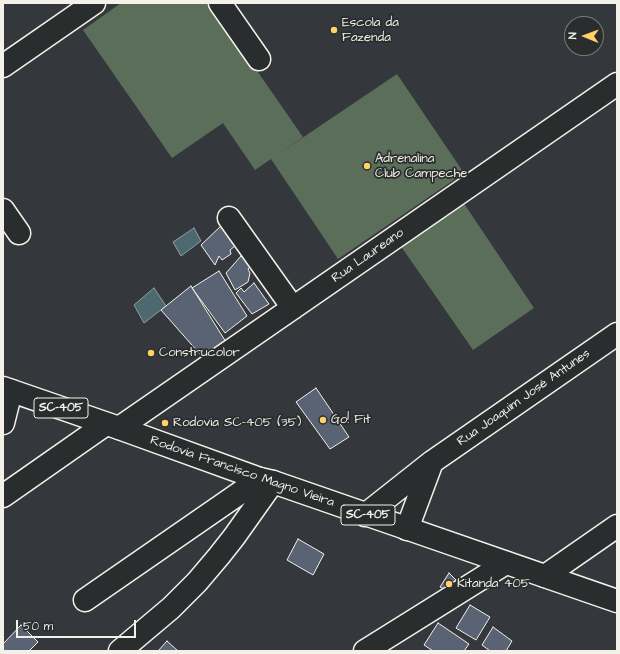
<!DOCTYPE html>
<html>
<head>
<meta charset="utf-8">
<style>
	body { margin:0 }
	#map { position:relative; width:620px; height:654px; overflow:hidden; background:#34383c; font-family:"Architects Daughter",sans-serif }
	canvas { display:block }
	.frame { position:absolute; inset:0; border:4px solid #f4f1e8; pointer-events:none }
	.north { position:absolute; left:564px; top:16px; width:40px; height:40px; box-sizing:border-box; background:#2a2d2e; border:1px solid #7b7b78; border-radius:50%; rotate:271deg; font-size:11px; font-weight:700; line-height:16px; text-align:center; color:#f4f1e8 }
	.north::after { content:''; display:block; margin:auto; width:14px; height:18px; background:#ffd166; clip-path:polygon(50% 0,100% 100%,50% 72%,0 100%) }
	.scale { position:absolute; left:16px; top:620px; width:120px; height:18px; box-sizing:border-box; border:2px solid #f4f1e8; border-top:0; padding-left:5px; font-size:12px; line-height:14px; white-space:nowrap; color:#f4f1e8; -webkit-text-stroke:3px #2a2d2e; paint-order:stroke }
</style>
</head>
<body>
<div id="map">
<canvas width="620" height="654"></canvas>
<div class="frame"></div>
<div class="north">N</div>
<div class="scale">50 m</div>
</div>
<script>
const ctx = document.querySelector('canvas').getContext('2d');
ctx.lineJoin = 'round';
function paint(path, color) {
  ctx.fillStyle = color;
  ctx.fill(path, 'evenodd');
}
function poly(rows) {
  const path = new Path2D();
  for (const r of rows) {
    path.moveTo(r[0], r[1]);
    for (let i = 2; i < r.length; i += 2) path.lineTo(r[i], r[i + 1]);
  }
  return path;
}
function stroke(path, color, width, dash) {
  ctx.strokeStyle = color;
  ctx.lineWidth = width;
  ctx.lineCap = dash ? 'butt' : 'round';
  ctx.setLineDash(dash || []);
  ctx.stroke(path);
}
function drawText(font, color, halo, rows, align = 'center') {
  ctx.font = font + ' "Architects Daughter",sans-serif';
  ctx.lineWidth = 3.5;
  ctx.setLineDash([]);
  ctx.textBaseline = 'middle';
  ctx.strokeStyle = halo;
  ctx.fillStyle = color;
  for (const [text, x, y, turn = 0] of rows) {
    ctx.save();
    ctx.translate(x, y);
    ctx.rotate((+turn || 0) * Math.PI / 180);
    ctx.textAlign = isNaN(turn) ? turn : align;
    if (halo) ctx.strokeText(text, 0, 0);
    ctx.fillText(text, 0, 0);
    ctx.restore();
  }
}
paint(poly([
	[121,3,210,3,303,137,277,155,397,74,464,173,338,259,271,159,255,170,223,123,172,158,83,30],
	[461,199,534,308,473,350,398,242]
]), '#5a6e59');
const water = poly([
	[194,228,201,241,181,256,173,242,194,228],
	[154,288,166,306,144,323,134,305,154,288]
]);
paint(water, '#4c6970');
stroke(water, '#8f9fa0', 1);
const building = poly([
	[223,224,235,246,230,250,231,254,222,260,219,256,215,265,201,245,223,224],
	[241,256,252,265,248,269,250,273,248,282,235,290,226,273,241,256],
	[219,271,247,316,225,333,192,288,219,271],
	[254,283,269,304,252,314,236,293,241,288,244,292,254,283],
	[191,286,226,342,206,361,161,310,191,286],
	[316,388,349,437,330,449,296,402,316,388],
	[298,539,324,554,313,575,287,560,298,539],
	[449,573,458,582,451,593,440,587,449,573],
	[470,605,490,617,476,640,456,628,470,605],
	[438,623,469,644,464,651,433,651,424,645,438,623],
	[21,625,38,642,29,651,3,651,3,644,21,625],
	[493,627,512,641,506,651,490,651,482,645,493,627],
	[167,641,178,651,158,651,167,641]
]);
paint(building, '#5a6374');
stroke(building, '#f4f1e8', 1);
const minor = poly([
	[220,3,259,59],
	[3,66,94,3],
	[3,210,19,233],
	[229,218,293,308],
	[3,423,11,391],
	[119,428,617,84],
	[3,496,106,424],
	[365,515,432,462,617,334],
	[407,529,432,462],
	[545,576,617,526],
	[85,600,260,479],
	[120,651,171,608,197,582,219,556,234,537,273,482],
	[365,651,506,563]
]);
const major = poly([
	[3,388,119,428,260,479,273,482,617,601]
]);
stroke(minor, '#f4f1e8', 25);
stroke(major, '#f4f1e8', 25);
stroke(minor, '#2a2d2e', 22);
stroke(major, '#2a2d2e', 22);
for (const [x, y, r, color] of [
	[334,30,4,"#ffd166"],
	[367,166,4,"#ffd166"],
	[151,353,4,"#ffd166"],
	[323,420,4,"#ffd166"],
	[165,423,4,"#ffd166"],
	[449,584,4,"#ffd166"]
]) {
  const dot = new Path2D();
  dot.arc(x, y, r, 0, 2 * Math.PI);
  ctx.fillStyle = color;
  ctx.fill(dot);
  stroke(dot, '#2a2d2e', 1.5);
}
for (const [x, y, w] of [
	[61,408,54],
	[368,515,54]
]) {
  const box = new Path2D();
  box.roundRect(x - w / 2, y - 10, w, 20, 3);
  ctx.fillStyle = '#2a2d2e';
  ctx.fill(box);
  stroke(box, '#f4f1e8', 1);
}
drawText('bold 12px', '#f4f1e8', null, [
	["SC-405",61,408],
	["SC-405",368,515]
]);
drawText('13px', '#f4f1e8', '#2a2d2e', [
	["Escola da",342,23],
	["Fazenda",342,38],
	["Adrenalina",375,159],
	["Club Campeche",375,174],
	["Construcolor",159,353],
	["Go! Fit",331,420],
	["Rodovia SC-405 (35)",173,423],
	["Kitanda 405",457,584]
], 'left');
drawText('13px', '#f4f1e8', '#2a2d2e', [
	["Rua Laureano",368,256,-35],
	["Rua Joaquim José Antunes",524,398,-35],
	["Rodovia Francisco Magno Vieira",242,472,19]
]);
</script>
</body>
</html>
